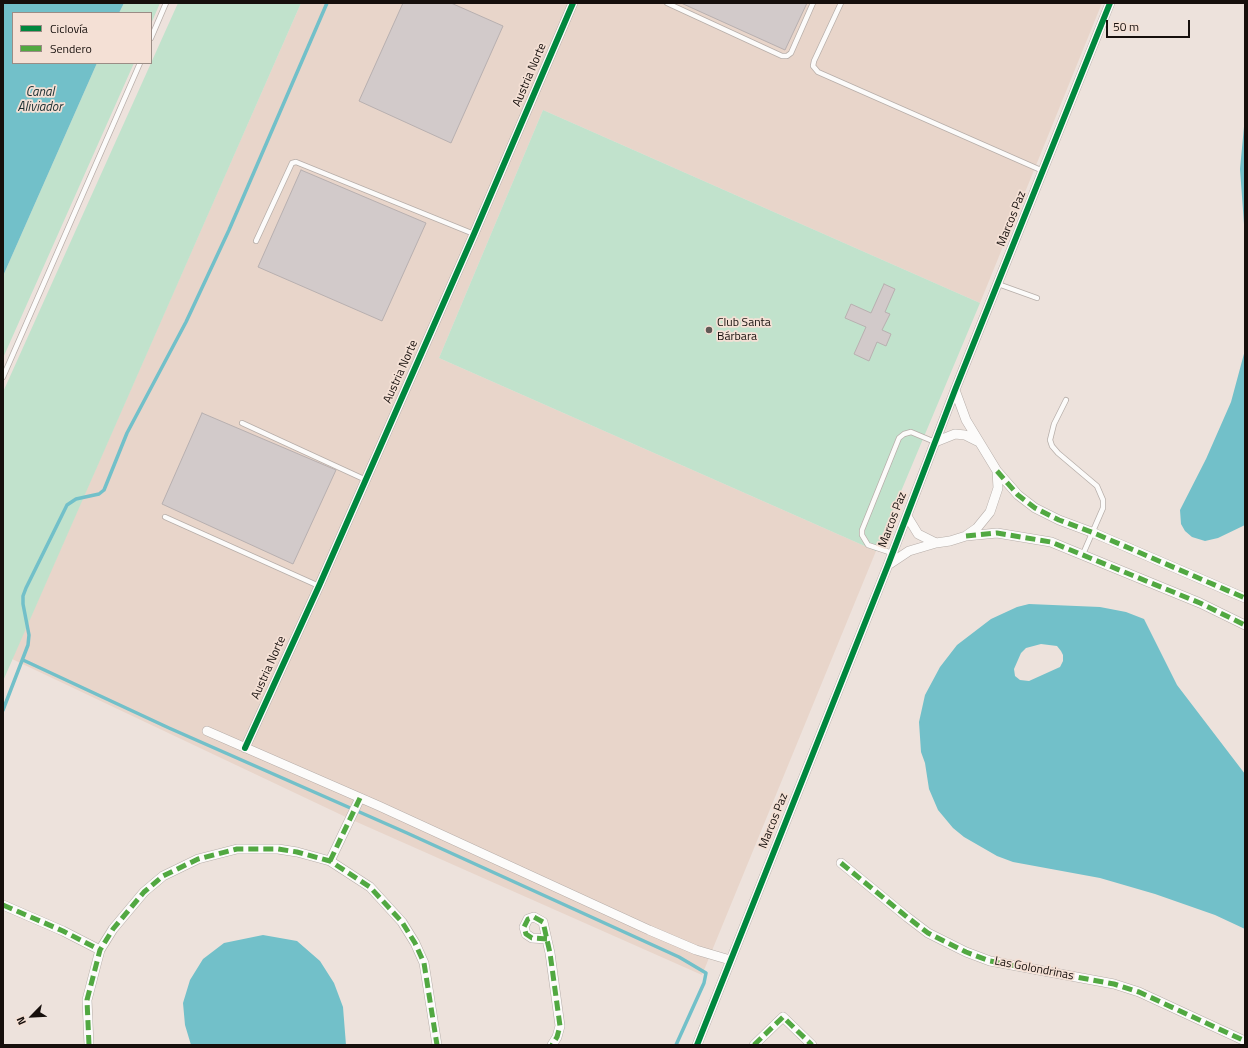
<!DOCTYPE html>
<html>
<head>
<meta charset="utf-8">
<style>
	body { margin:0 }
	#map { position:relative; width:1248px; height:1048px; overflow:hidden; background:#ede2dc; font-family:"Titillium Web",sans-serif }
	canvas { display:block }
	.frame { position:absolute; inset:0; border:4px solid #160f0c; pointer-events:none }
	.legend { position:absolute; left:12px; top:12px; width:140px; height:52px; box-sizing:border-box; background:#f4e0d5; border:1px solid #9b8c85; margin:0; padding:5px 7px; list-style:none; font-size:12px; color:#160f0c }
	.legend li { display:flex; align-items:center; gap:8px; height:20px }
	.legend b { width:20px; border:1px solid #9b8c85 }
	.north { position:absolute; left:12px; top:996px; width:40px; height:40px; -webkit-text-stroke:3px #f4e0d5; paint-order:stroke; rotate:246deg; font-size:11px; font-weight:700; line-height:16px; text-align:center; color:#160f0c }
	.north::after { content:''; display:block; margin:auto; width:14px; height:18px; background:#160f0c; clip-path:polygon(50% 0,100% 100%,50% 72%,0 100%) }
	.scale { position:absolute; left:1106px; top:20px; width:84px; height:18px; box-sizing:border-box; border:2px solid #160f0c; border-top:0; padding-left:5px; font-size:12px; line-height:14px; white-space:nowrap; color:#160f0c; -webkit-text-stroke:3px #f4e0d5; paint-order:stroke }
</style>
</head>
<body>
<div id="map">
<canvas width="1248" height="1048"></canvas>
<div class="frame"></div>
<ul class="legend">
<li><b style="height:5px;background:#00873e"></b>Ciclovía</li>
<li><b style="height:5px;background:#51a841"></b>Sendero</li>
</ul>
<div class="north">N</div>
<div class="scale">50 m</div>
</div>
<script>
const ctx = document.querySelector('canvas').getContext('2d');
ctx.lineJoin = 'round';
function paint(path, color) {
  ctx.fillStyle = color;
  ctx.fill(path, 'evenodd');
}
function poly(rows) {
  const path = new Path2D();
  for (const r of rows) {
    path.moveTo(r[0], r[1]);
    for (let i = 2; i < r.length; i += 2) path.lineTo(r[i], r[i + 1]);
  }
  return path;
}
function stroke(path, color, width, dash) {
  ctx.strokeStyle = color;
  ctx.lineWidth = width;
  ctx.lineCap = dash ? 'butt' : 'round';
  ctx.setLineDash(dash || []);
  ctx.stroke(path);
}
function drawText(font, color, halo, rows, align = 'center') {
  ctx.font = font + ' "Titillium Web",sans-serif';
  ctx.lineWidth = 3.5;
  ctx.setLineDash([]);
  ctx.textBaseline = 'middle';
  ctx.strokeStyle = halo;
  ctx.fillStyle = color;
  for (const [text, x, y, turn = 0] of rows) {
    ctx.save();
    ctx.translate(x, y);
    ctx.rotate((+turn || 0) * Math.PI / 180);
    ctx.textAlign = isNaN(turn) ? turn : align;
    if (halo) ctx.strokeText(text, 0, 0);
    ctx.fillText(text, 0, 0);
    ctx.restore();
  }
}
paint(poly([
	[301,3,1102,3,980,303,543,110,439,358,876,551,702,975,350,819,12,659]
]), '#e8d5ca');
paint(poly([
	[124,3,160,3,151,24,151,13,119,13],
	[178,3,301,3,3,681,3,392],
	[97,63,134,63,3,358,3,276],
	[543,110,980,303,876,551,439,358]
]), '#c1e2cc');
paint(poly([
	[3,3,124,3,119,13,13,13,13,63,97,63,3,276],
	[1245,116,1245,238,1240,169],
	[1245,350,1245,525,1218,538,1205,541,1192,537,1185,531,1181,524,1180,510,1206,459,1231,402],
	[1029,604,1100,607,1126,612,1144,619,1177,685,1245,774,1245,929,1215,915,1155,894,1100,878,1013,862,997,856,964,837,953,828,938,810,929,789,925,763,921,752,919,722,925,695,940,667,957,645,991,619,1017,607],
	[1041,644,1057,646,1061,651,1063,655,1063,661,1060,667,1029,681,1020,680,1015,676,1014,669,1021,653,1026,648],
	[263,935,297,941,320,961,334,983,343,1007,346,1045,191,1045,185,1025,183,1003,190,980,203,959,224,943]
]), '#72c0c9');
stroke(poly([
	[23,660,169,728,407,833,679,957,706,973,704,983,676,1045],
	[3,710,28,645,29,635,23,604,23,596,26,588,67,505,76,499,99,494,104,490,127,433,186,322,229,230,327,3]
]), '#72c0c9', 3.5);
const building = poly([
	[403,3,451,3,503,26,451,143,359,101,403,3],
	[681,3,807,3,785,50,681,3],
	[301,170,426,223,382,321,258,267,301,170],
	[884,284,895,289,885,312,890,314,882,330,891,334,886,346,877,342,869,361,854,354,866,327,845,318,851,304,871,313,884,284],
	[202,413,336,470,293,564,162,504,202,413]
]);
paint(building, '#d2caca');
stroke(building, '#b8b0b0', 1);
const service = poly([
	[667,3,782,56,787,56,791,53,813,3],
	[841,3,814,61,813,66,818,72,1043,171],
	[151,38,166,3],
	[256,241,292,163,296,162,474,234],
	[998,284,1037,298],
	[3,377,140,63],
	[1066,400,1054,424,1050,440,1052,446,1058,453,1097,486,1103,500,1103,508,1083,554],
	[242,423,366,480],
	[165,517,319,586],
	[892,553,868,545,862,535,862,530,899,438,904,434,911,432,935,442]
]);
const minor = poly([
	[955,390,966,420,997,471,1018,495,1035,508,1059,520,1094,533,1245,598],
	[935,442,955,434,965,435,979,442],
	[907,516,918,534,936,543,950,541,966,536,997,533,1051,542,1200,603,1245,625],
	[967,535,977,528,990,512,998,488,997,471],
	[888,565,909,551,936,543],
	[207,731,379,806,649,930,696,950,730,960],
	[245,748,319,586,474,234,573,3],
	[330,861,360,798],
	[841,863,907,917,928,933,966,952,990,961,1114,984,1139,992,1245,1041],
	[3,905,63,931,100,950],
	[547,939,532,938,526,934,524,927,528,919,534,917,543,922,550,953,560,1026,557,1037,552,1045],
	[89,1045,87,1000,100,950,113,929,144,892,163,876,198,859,237,849,278,849,297,852,330,861,370,887,402,922,415,943,424,963,437,1045],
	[697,1045,888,565,955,390,1110,3],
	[754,1045,783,1017,812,1045]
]);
stroke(service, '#b7aea9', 6);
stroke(minor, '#b7aea9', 10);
stroke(service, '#fcfbfa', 4.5);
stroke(minor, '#fcfbfa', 9);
stroke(poly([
	[997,471,1018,495,1035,508,1059,520,1094,533,1245,598],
	[966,536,997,533,1051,542,1200,603,1245,625],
	[330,861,360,798],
	[841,863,907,917,928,933,966,952,990,961,1114,984,1139,992,1245,1041],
	[3,905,63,931,100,950],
	[547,939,532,938,526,934,524,927,528,919,534,917,543,922,550,953,560,1026,557,1037,552,1045],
	[89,1045,87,1000,100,950,113,929,144,892,163,876,198,859,237,849,278,849,297,852,330,861,370,887,402,922,415,943,424,963,437,1045],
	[754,1045,783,1017,812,1045]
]), '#51a841', 5, [10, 5]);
stroke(poly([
	[245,748,319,586,474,234,573,3],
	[697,1045,888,565,955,390,1110,3]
]), '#00873e', 6);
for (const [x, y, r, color] of [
	[709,330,4,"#615955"]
]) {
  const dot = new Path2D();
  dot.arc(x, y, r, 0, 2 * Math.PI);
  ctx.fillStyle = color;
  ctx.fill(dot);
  stroke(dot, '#f4e0d5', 1.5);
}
drawText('12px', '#160f0c', '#f4e0d5', [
	["Austria Norte",530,75,-67],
	["Marcos Paz",1012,219,-68],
	["Austria Norte",401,372,-66],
	["Marcos Paz",893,520,-69],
	["Austria Norte",269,668,-66],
	["Marcos Paz",774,821,-68],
	["Las Golondrinas",1034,969,11]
]);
drawText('12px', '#160f0c', '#f4e0d5', [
	["Club Santa",717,323],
	["Bárbara",717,337]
], 'left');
drawText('italic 13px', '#1b2f32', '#f4e0d5', [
	["Canal",40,93],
	["Aliviador",40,108]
]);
</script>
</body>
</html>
